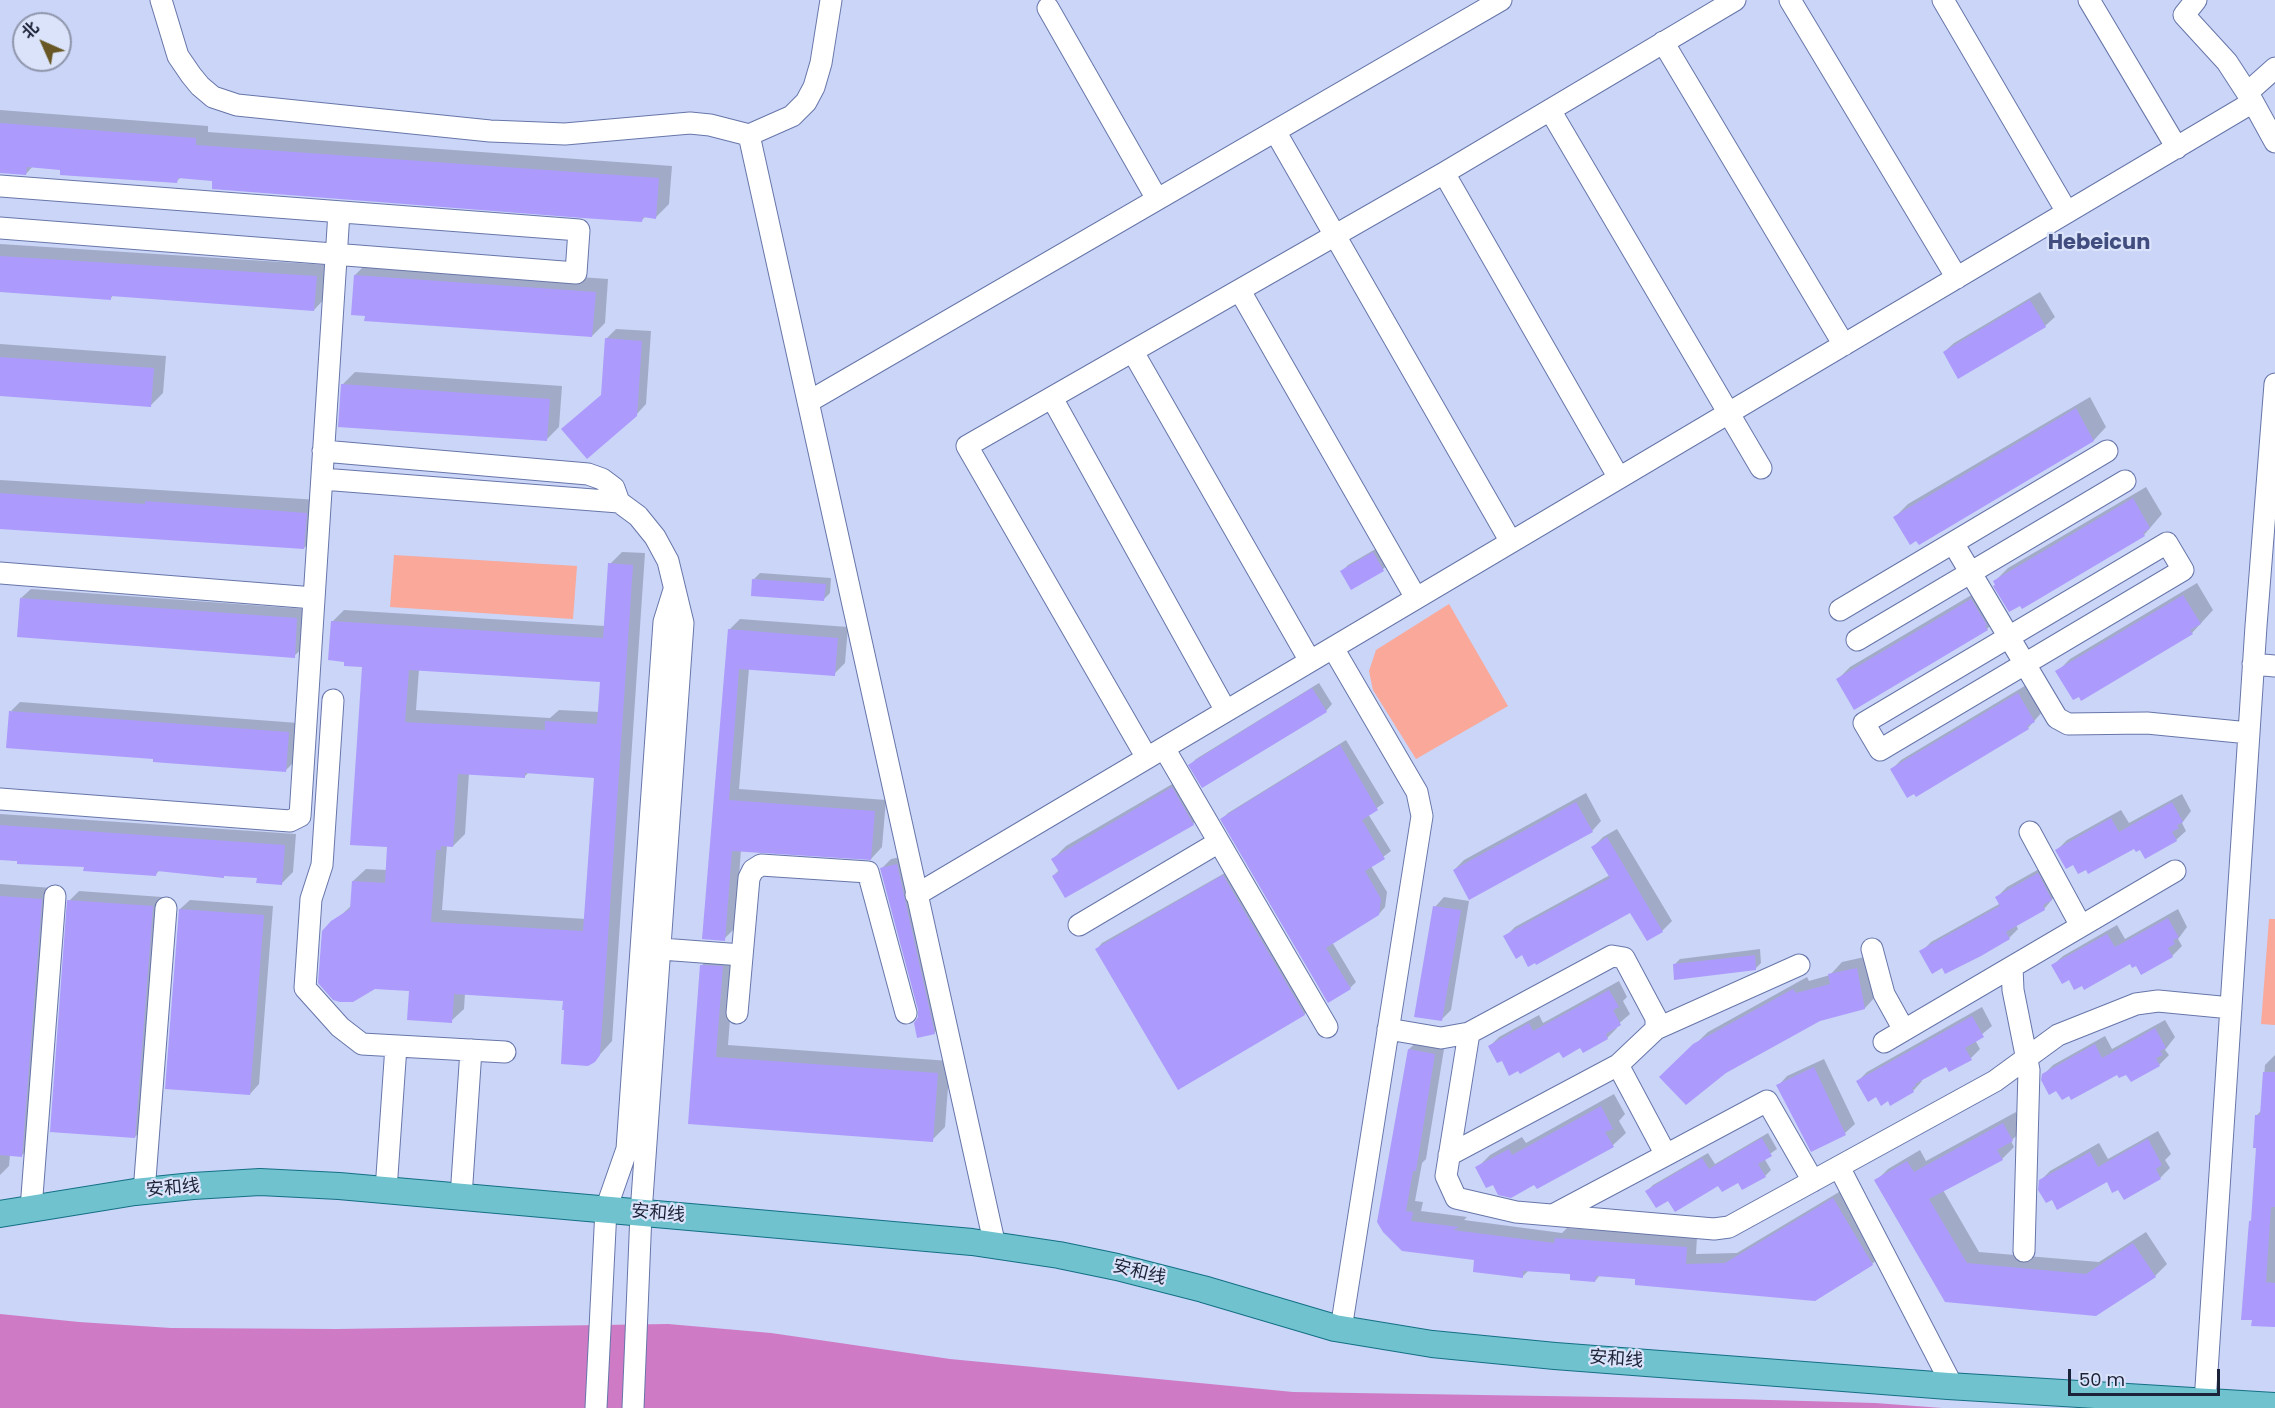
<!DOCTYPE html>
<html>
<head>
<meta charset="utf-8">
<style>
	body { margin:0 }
	#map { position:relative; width:2275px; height:1408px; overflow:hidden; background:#cad5f8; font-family:Poppins,"Noto Sans SC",sans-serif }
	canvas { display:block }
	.north { position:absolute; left:12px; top:12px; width:60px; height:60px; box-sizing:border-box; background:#dbe3fa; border:2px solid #8f96ac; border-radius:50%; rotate:315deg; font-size:16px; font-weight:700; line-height:24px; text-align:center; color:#1c2237 }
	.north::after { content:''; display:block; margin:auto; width:21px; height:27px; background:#685724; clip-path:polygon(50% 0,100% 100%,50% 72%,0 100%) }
	.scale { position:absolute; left:2068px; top:1369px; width:152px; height:27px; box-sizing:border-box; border:3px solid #1c2237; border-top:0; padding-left:8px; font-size:18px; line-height:21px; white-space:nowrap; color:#1c2237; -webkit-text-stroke:4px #dbe3fa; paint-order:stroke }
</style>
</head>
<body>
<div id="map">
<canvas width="2275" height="1408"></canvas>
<div class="north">北</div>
<div class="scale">50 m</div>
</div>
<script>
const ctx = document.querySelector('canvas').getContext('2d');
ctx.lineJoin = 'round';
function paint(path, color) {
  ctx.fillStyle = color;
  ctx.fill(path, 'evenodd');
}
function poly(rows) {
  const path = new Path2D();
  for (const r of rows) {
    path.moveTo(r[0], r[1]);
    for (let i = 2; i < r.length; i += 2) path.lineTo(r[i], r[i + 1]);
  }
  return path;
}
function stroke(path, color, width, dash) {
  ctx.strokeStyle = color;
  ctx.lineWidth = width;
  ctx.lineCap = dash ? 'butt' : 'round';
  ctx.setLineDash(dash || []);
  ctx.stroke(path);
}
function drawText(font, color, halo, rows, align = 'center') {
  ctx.font = font + ' Poppins,"Noto Sans SC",sans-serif';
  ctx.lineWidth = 4.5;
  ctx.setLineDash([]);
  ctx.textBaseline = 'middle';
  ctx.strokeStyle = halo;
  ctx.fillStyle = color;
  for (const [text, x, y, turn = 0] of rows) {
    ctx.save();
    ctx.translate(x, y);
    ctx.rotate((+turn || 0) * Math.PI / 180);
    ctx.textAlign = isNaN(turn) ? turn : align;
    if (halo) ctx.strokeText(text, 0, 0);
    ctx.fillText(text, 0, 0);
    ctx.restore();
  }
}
paint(poly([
	[394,555,577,566,573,619,390,607],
	[1449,604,1508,706,1416,759,1373,690,1369,671,1376,650],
	[2269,919,2275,919,2275,1025,2261,1024]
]), '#f9a899');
paint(poly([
	[0,1314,79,1322,171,1328,337,1329,668,1324,771,1333,950,1359,1293,1392,1734,1399,1875,1403,1942,1408,0,1408]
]), '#cf7ac5');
paint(poly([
	[0,110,208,126,208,132,672,166,669,204,656,217,646,216,642,220,181,177,177,181,33,166,26,174,0,172],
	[0,244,328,265,325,298,314,310,114,294,111,298,0,290],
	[368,262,608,279,605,323,592,336,366,315,355,275],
	[2040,292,2055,317,2045,326,1944,352,1954,343],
	[616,329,651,331,646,404,636,415,602,394,606,339],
	[0,344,166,356,163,393,150,406,0,395],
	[355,372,562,386,559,427,546,440,342,385],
	[2090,397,2106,427,2094,440,1920,543,1895,517,1908,504],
	[0,480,319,500,317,535,304,548,0,527],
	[2146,487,2162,514,2144,535,1995,581,2008,568],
	[1379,547,1389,563,1383,569,1342,571,1348,565],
	[622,552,645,553,612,1041,594,1061,566,1009,564,1000,465,993,464,1009,451,1021,411,990,323,932,352,905,353,881,366,869,387,870,389,846,363,665,332,622,344,610,605,626,610,564],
	[419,669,602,680,600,712,559,710,550,718,416,710],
	[529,772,595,776,586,919,442,910,447,845,453,846,465,834,469,773,524,777],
	[760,573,831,578,830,593,824,599,754,579],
	[2197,583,2213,610,2192,633,2057,672,2070,659],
	[1985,587,2000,616,1987,629,1838,679,1850,667],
	[31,589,306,609,304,647,294,656,21,598],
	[740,619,848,627,845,663,834,674,749,668,739,789,886,800,882,847,871,859,741,850,735,928,724,939,729,630],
	[1319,683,1332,704,1326,711,1190,765,1196,759],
	[2028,684,2043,711,2028,728,1892,769,1901,760],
	[20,702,298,723,295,761,285,771,155,757,11,711],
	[1346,740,1384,803,1368,814,1391,851,1371,866,1387,892,1385,907,1379,914,1332,942,1356,982,1350,988,1222,819,1228,813],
	[1186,776,1206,811,1193,824,1065,896,1053,876,1059,870,1053,859,1066,846],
	[1586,793,1601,821,1592,831,1454,870,1464,860],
	[2182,794,2191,811,2182,823,2186,831,2176,840,2140,848,2135,847,2086,868,2074,863,2057,850,2067,840,2121,810,2129,823],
	[0,814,296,834,293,872,282,883,258,877,160,870,156,874,85,865,50,865,0,859],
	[1617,829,1672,921,1662,931,1631,911,1522,953,1505,937,1515,927,1610,875,1593,847,1603,837],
	[906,856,944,1023,934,1033,920,1017,920,1010,882,868,891,859],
	[2048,864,2061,889,2044,909,2016,925,2018,929,2009,938,1942,966,1921,952,1931,942,2001,903,1997,897,2007,887],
	[1230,870,1311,1008,1305,1014,1096,950,1102,943],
	[0,884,52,888,33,1144,22,1155,10,1155,9,1166,0,1175],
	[79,891,162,897,144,1127,135,1137,69,901],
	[1444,897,1469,901,1451,1010,1441,1020,1435,907],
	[190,900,273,906,259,1084,250,1094,180,909],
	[2178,909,2187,927,2178,939,2182,946,2172,956,2136,964,2131,962,2082,984,2070,978,2053,965,2063,956,2117,925,2125,939],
	[1760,949,1761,963,1755,969,1674,965,1680,959],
	[715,952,735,954,728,1045,950,1061,945,1127,932,1140,690,1123,702,965],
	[1869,956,1877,995,1865,1008,1819,1019,1661,1077,1708,1032,1807,977,1809,981,1830,975,1842,962],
	[1619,981,1627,997,1623,1001,1630,1014,1616,1026,1617,1028,1607,1038,1581,1046,1502,1059,1490,1046,1499,1037,1539,1015,1543,1023],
	[1982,1007,1992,1026,1975,1040,1980,1049,1971,1058,1947,1065,1921,1079,1922,1081,1913,1091,1888,1099,1877,1095,1858,1081,1867,1072],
	[2165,1020,2175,1037,2165,1050,2169,1055,2159,1065,2118,1073,2070,1094,2043,1075,2053,1065,2105,1036,2112,1049],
	[1420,1039,1445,1043,1426,1159,1422,1163,1415,1201,1423,1202,1421,1211,1467,1217,1464,1220,1562,1233,1567,1228,1697,1237,1696,1254,1737,1253,1844,1189,1883,1254,1872,1264,1636,1278,1600,1275,1595,1281,1572,1273,1529,1270,1522,1277,1476,1258,1402,1249,1409,1049],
	[2275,1055,2275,1326,2250,1221,2253,1219,2257,1147,2257,1115,2261,1111,2265,1065],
	[1824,1059,1855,1124,1845,1133,1811,1150,1778,1086,1787,1076],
	[1614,1094,1625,1114,1619,1121,1626,1133,1613,1145,1535,1183,1477,1168,1490,1155,1522,1137,1526,1143],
	[2016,1112,2024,1128,2011,1141,2014,1147,2002,1159,1943,1190,1979,1252,2099,1262,2146,1232,2167,1264,2155,1276,1946,1301,1876,1181,1888,1169,1920,1150,1926,1161],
	[2158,1131,2171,1154,2165,1160,2170,1168,2160,1178,2124,1198,2119,1188,2107,1180,2040,1181,2050,1171,2099,1143,2108,1159],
	[1768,1133,1777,1149,1764,1158,1771,1170,1765,1176,1719,1184,1669,1199,1647,1191,1653,1185,1708,1153,1715,1164]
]), '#0003');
paint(poly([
	[0,123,196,138,196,145,659,178,656,219,643,217,642,222,583,218,212,189,212,181,178,178,177,183,60,175,60,170,27,167,26,175,0,173],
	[0,256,317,276,314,311,111,296,111,300,0,292],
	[354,275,596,292,592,337,364,321,365,316,351,315],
	[2030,300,2046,327,1958,379,1943,352],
	[605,338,642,341,637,416,587,459,561,429,601,395],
	[0,357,154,368,151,407,0,396],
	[341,384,550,399,547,441,338,427],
	[2076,408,2094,441,1919,545,1916,541,1910,545,1893,517],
	[0,493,145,504,145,501,307,513,304,549,0,529],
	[2133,498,2150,528,2143,533,2145,536,2022,609,2020,606,2009,612,1993,586,1995,585,1993,581],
	[1373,552,1384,571,1351,590,1340,571],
	[608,563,633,565,600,1055,595,1062,588,1066,561,1064,564,1010,562,1010,563,1001,454,994,452,1023,407,1020,409,991,375,989,353,1002,340,1002,333,1000,318,983,322,931,331,921,350,909,352,881,385,883,387,847,350,845,362,667,344,666,344,662,328,660,331,621,603,638],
	[409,670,600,682,597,724,545,721,545,730,405,722],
	[525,773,594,778,583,931,431,922,436,850,441,850,441,846,453,847,458,774,525,778],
	[752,579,826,584,824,601,751,596],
	[2183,595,2201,624,2190,630,2193,634,2081,701,2079,697,2073,700,2055,671],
	[20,598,297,618,295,658,17,637],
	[1971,599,1987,625,1985,626,1988,630,1854,710,1836,679],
	[728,629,838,638,835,676,739,669,729,800,875,811,871,860,732,851,725,941,702,939],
	[1312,688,1327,712,1202,788,1188,765],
	[2018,693,2035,722,2027,726,2029,729,1916,797,1914,794,1907,798,1890,769],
	[9,711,289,732,286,772,153,762,153,759,6,748],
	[1340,745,1378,810,1362,820,1385,859,1365,871,1381,899,1379,915,1326,948,1351,989,1328,1003,1220,819],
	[1172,787,1194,825,1065,898,1052,876,1059,872,1051,859],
	[1576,802,1593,832,1469,900,1453,870],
	[2172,802,2183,822,2177,825,2179,828,2172,832,2177,841,2145,859,2140,850,2136,852,2134,849,2088,874,2086,870,2078,874,2073,865,2066,869,2055,850,2111,818,2119,832],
	[0,825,285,845,282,885,256,883,257,878,224,876,224,878,157,871,156,876,83,871,84,867,17,864,17,861,0,860],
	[1607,837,1663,932,1647,941,1630,913,1536,965,1535,963,1528,967,1522,955,1516,959,1503,936,1610,878,1591,847],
	[897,864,935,1034,917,1038,914,1023,918,1017,918,1010,880,868],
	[2038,873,2052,900,2043,905,2045,910,2006,932,2010,939,1981,956,1945,974,1942,968,1932,974,1919,951,2000,906,1995,897],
	[1223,875,1305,1015,1178,1090,1095,949],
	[0,896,42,899,22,1157,0,1155],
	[67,900,153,906,135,1138,50,1132],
	[1433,906,1461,910,1442,1021,1414,1017],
	[179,909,264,915,250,1095,165,1089],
	[2168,918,2179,938,2173,940,2175,944,2168,948,2173,957,2141,975,2136,966,2132,968,2130,964,2084,990,2082,986,2074,990,2069,980,2062,984,2051,965,2107,934,2115,947],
	[1755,955,1756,970,1674,980,1673,964],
	[700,965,723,966,716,1057,938,1073,933,1142,688,1124],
	[1857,968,1865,1009,1820,1021,1726,1073,1686,1105,1659,1077,1693,1044,1793,989,1796,993,1830,984,1828,974],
	[1609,990,1619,1007,1613,1010,1621,1025,1606,1034,1608,1039,1583,1053,1580,1048,1563,1058,1559,1052,1520,1074,1518,1071,1509,1076,1502,1061,1497,1063,1488,1046,1529,1023,1533,1031],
	[1972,1016,1984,1037,1965,1048,1972,1060,1949,1072,1946,1067,1915,1084,1916,1086,1912,1088,1914,1092,1890,1106,1888,1101,1881,1106,1876,1097,1868,1102,1856,1081],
	[2155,1028,2166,1048,2160,1051,2163,1055,2156,1058,2160,1066,2131,1082,2126,1075,2119,1078,2117,1075,2071,1100,2069,1096,2062,1100,2056,1091,2049,1095,2041,1080,2042,1074,2095,1044,2102,1058],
	[1408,1049,1435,1054,1416,1171,1413,1171,1406,1211,1413,1212,1411,1221,1459,1227,1453,1230,1554,1243,1555,1238,1687,1247,1686,1264,1725,1263,1833,1198,1873,1265,1815,1301,1635,1285,1635,1279,1596,1276,1595,1282,1570,1280,1570,1274,1523,1271,1523,1278,1473,1272,1474,1260,1402,1251,1383,1232,1377,1222],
	[1814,1067,1846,1135,1811,1152,1776,1085],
	[2263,1072,2275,1072,2275,1207,2271,1207,2266,1282,2275,1283,2275,1327,2251,1326,2252,1320,2241,1320,2249,1221,2251,1221,2256,1148,2253,1148,2255,1115,2260,1115],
	[1601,1106,1613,1129,1605,1132,1614,1147,1537,1189,1534,1185,1511,1198,1498,1195,1493,1185,1486,1188,1475,1167,1509,1149,1512,1155],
	[2003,1123,2013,1141,1997,1150,2003,1160,1929,1199,1967,1263,2086,1274,2133,1243,2156,1277,2096,1316,1945,1302,1874,1180,1907,1161,1914,1172],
	[1762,1138,1772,1156,1758,1164,1766,1177,1742,1190,1738,1183,1722,1192,1718,1186,1675,1212,1668,1201,1656,1208,1645,1191,1702,1158,1709,1169],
	[2148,1139,2162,1165,2156,1169,2161,1179,2124,1200,2118,1190,2112,1193,2107,1182,2057,1210,2052,1200,2046,1203,2038,1190,2039,1180,2090,1152,2098,1167]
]), '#ac9afd');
const minor = poly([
	[161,0,178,56,191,75,200,86,213,97,237,105,490,131,565,134,690,123,710,125,749,135,792,116,806,102,814,87,821,63,831,0],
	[1790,0,1957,278],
	[1943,0,2067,212],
	[2089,0,2177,148],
	[2196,0,2184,15,2227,62,2253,102,2275,142],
	[1048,8,1157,199],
	[1663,42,1844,345],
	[2247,93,2275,68],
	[1550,110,1761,468],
	[1275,131,1511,542],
	[749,135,995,1246],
	[1444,173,1619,478],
	[0,186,579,230,576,273,0,228],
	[1240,291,1416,598],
	[1133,352,1310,661],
	[1052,398,1226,711],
	[808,402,1501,0],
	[323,451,588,474,602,479,614,488,619,502],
	[322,479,619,502,638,516,655,537,668,561,683,623,641,1213,633,1408],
	[1953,543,2057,718,2068,724,2147,723,2249,733],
	[2167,543,2183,570,1880,750,1864,723,2167,543],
	[0,573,314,598],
	[1840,610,2107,451],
	[1857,640,2125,481],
	[1333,648,1417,792,1422,816,1341,1329],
	[2253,664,2275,666],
	[333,700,322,865,311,899,305,988,340,1027,362,1044,505,1052],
	[1164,748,1327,1027],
	[1147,758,967,446,1444,173,1735,0],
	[0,799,290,821,300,816,339,212],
	[2030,832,2081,926],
	[916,895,2253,102],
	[1079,925,1219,842],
	[661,949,742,955],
	[1872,949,1884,994,1904,1030],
	[2012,967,2013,990,2029,1070,2024,1251],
	[737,1013,749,878,753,870,761,865,868,872,906,1013],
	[1388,1029,1441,1038,1469,1033,1612,956,1624,958,1656,1018,1656,1029,1618,1065],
	[1656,1029,1799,965],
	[1469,1033,1446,1176,1456,1198,1516,1212,1714,1229,1729,1227,1995,1081,2058,1035,2136,1004,2158,1001,2231,1008],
	[1884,1042,2175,871],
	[1449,1155,1618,1065,1666,1155,1767,1101,1813,1181],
	[1839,1167,1953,1387],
	[386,1190,396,1046],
	[144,1192,166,908],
	[461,1197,471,1050],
	[31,1209,55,896],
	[1553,1215,1666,1155],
	[2205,1402,2256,626,2275,384],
	[596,1408,606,1209,627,1149,664,622,674,590]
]);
const major = poly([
	[0,1214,135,1192,193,1186,260,1182,339,1186,972,1242,1059,1255,1117,1267,1203,1289,1335,1328,1432,1344,1555,1356,1948,1386,2275,1406]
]);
stroke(minor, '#6776a9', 23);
stroke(major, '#146f84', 28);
stroke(minor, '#fff', 21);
stroke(major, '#6fc2ce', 26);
drawText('18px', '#1c2237', '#dbe3fa', [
	["安和线",173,1189,-5],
	["安和线",658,1214,5],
	["安和线",1139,1273,14],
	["安和线",1616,1360,4]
]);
drawText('bold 21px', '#404d7e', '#dbe3fa', [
	["Hebeicun",2099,244]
]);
</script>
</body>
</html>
